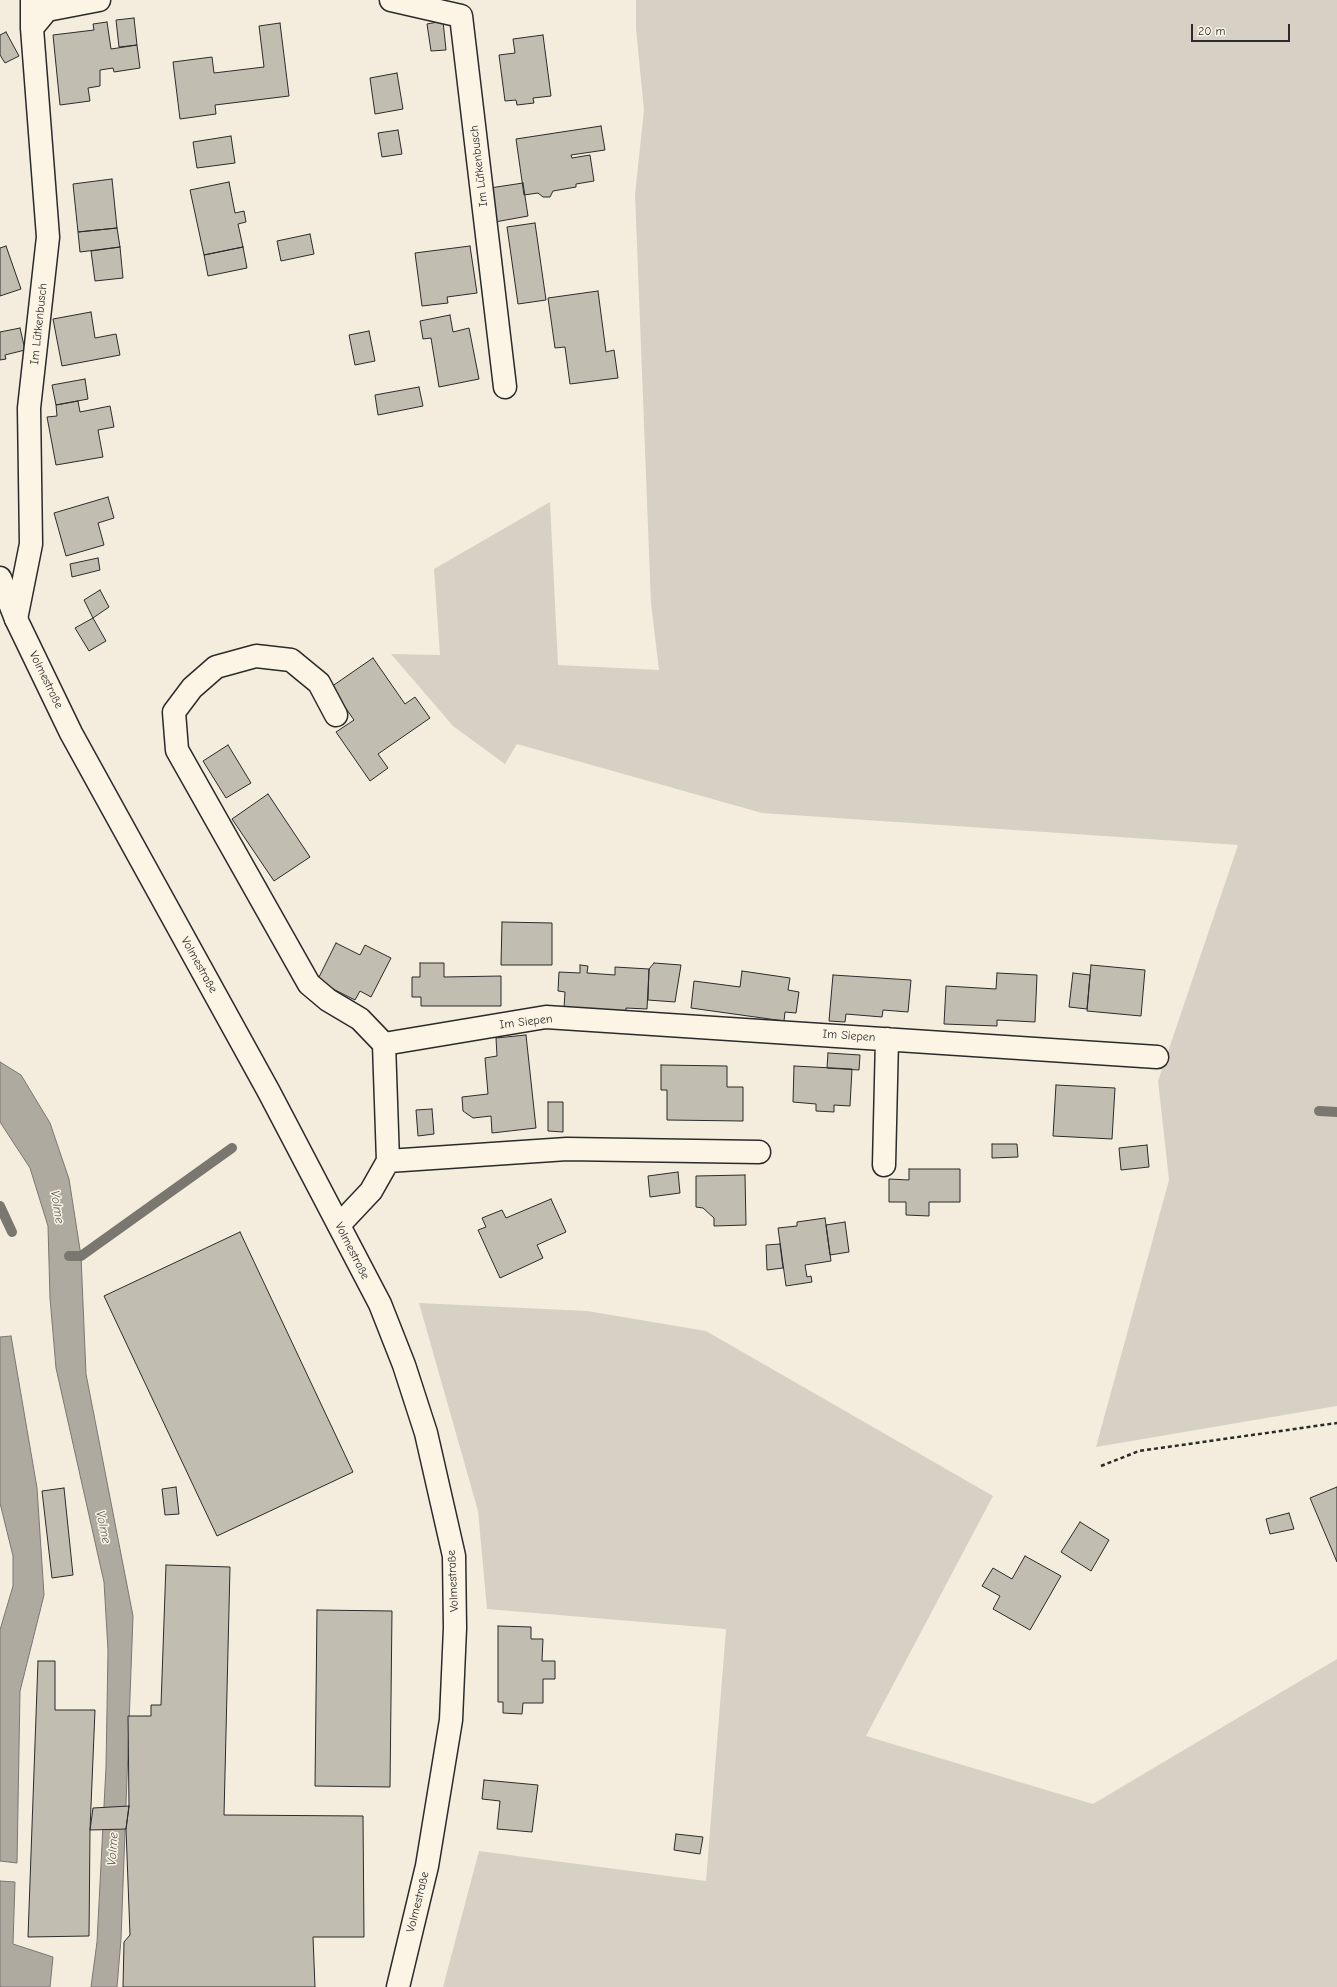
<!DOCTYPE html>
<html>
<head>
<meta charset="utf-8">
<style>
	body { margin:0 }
	#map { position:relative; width:1337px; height:1987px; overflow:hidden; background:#f4edde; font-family:"Comic Neue",sans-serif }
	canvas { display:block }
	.scale { position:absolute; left:1191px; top:24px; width:99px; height:18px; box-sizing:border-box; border:2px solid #2b2b2b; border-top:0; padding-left:5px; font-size:12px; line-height:14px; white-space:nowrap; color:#2b2b2b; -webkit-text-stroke:3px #fcf5e5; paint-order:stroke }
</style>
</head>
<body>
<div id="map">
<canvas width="1337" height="1987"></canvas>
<div class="scale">20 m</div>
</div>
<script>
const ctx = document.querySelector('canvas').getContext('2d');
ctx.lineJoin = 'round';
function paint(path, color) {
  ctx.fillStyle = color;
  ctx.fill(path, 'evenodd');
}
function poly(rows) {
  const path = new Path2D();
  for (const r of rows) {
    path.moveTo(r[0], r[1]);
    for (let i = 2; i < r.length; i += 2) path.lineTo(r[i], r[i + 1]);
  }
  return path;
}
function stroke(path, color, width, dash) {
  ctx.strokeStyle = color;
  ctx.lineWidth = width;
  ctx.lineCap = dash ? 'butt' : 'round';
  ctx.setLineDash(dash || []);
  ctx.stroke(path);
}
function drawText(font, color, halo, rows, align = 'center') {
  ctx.font = font + ' "Comic Neue",sans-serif';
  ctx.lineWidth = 3;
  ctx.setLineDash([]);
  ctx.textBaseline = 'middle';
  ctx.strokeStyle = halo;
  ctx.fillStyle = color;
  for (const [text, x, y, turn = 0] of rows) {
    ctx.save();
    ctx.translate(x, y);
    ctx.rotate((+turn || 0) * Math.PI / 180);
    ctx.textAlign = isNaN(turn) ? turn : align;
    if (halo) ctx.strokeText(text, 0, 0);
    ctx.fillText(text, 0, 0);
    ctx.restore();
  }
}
paint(poly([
	[636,0,1337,0,1337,1406,1096,1447,1169,1180,1158,1081,1238,845,762,813,517,744,505,764,453,726,391,654,440,655,434,569,550,502,558,665,659,670,651,603,635,194,644,110,636,29],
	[419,1303,587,1311,706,1331,993,1496,866,1736,1093,1804,1337,1659,1337,1987,443,1987,479,1851,706,1881,726,1629,487,1609,478,1511]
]), '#d6d1c4');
const water = poly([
	[0,1062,21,1075,50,1123,69,1179,81,1256,86,1374,133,1616,121,1939,117,1987,91,1987,97,1942,106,1767,108,1650,104,1582,56,1368,50,1298,48,1226,30,1168,0,1122,0,1062],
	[11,1336,37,1488,44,1595,20,1691,17,1863,0,1861,0,1630,13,1586,13,1556,0,1503,0,1337,11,1336],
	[0,1881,15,1882,13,1944,53,1957,50,1987,0,1987,0,1881]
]);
paint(water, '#afaaa0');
stroke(water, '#7a7771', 1);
stroke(poly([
	[1319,1111,1337,1112],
	[0,1206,12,1232],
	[69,1256,81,1256,232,1148]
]), '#7a7771', 10);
const building = poly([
	[134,18,137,45,119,47,116,20,134,18],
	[443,21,446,50,431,51,427,24,443,21],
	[107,22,111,49,137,45,140,68,114,72,113,68,100,70,100,86,88,88,90,101,60,105,53,35,94,30,93,24,107,22],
	[280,23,289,96,215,105,216,114,180,119,173,62,212,57,214,73,264,67,259,26,280,23],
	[6,32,19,56,5,63,0,55,0,35,6,32],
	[543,35,551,96,533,98,534,103,517,105,516,100,505,101,499,55,515,53,513,39,543,35],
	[397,73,403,109,375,114,370,78,397,73],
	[601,126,605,150,571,155,572,158,590,155,594,181,576,184,576,187,553,191,550,197,543,197,538,193,524,195,516,139,601,126],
	[398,130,402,154,382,157,378,133,398,130],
	[231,136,235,163,197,168,193,142,231,136],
	[112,179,117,228,78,232,73,184,112,179],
	[229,182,235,213,244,211,246,222,238,224,243,247,204,255,190,190,229,182],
	[523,183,528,216,495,222,490,188,523,183],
	[535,223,546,300,518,304,507,227,535,223],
	[117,228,120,247,80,252,78,232,117,228],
	[310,234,314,254,281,261,277,241,310,234],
	[6,246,21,289,0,296,0,248,6,246],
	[470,246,477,293,447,297,448,303,422,306,415,253,470,246],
	[120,247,123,278,95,281,91,251,120,247],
	[243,247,247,268,208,276,204,255,243,247],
	[598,291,606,352,614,350,618,378,570,384,565,347,555,348,548,298,598,291],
	[91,312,95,338,116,334,120,355,62,366,53,319,91,312],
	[450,315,453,332,469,328,479,379,439,387,431,338,423,339,420,321,450,315],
	[20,328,25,350,5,355,6,359,0,360,0,332,20,328],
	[369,331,375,361,355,365,349,335,369,331],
	[85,379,88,399,56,405,52,385,85,379],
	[419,387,423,406,378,415,375,395,419,387],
	[78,401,80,412,110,406,114,427,98,430,103,457,56,465,47,417,57,416,56,405,78,401],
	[108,497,114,518,98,523,104,545,66,556,54,513,108,497],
	[98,558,100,570,72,577,70,564,98,558],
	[100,590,109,607,93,618,84,600,100,590],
	[93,618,106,641,89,651,75,628,93,618],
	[373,658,405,704,415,697,430,718,378,754,388,768,370,781,336,732,354,720,331,687,373,658],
	[228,745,251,783,226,798,203,761,228,745],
	[268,794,310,857,274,881,232,819,268,794],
	[502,922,552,923,552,965,501,965,502,922],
	[336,943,360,955,365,945,391,958,371,997,360,991,355,1000,317,981,336,943],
	[420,963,444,963,444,977,501,976,501,1006,421,1006,421,997,412,997,412,977,420,977,420,963],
	[654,963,681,965,675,1002,648,1000,649,969,654,963],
	[580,965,588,966,587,973,615,975,615,967,649,969,647,1009,626,1008,626,1011,564,1008,565,992,558,991,559,972,580,973,580,965],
	[1091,965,1145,970,1141,1016,1087,1011,1091,965],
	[742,971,790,978,788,990,799,992,796,1013,785,1012,784,1021,691,1008,694,981,740,987,742,971],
	[997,973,1037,975,1035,1022,997,1020,997,1026,944,1024,946,986,996,989,997,973],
	[1073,973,1090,975,1087,1009,1069,1007,1073,973],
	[833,975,911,980,908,1012,883,1010,882,1017,846,1014,845,1022,829,1021,833,975],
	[526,1035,536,1128,492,1133,491,1116,473,1118,463,1111,462,1097,488,1094,485,1058,497,1056,496,1038,526,1035],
	[828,1053,860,1055,859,1070,827,1068,828,1053],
	[661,1065,727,1066,727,1087,743,1087,743,1121,667,1120,667,1090,661,1090,661,1065],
	[794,1066,852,1069,850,1106,834,1105,834,1112,816,1111,816,1104,793,1102,794,1066],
	[1056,1085,1115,1088,1112,1139,1053,1136,1056,1085],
	[548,1102,563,1102,563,1132,548,1131,548,1102],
	[432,1109,434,1134,418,1136,416,1110,432,1109],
	[992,1144,1017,1144,1018,1157,992,1158,992,1144],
	[1147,1145,1149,1167,1121,1170,1119,1148,1147,1145],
	[909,1169,960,1169,960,1202,929,1202,929,1216,906,1215,906,1202,889,1202,889,1179,909,1180,909,1169],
	[678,1172,680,1193,650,1197,648,1176,678,1172],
	[745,1175,746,1225,714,1226,714,1218,703,1208,696,1207,696,1176,745,1175],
	[551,1199,566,1232,537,1245,543,1258,500,1278,478,1230,486,1227,482,1218,502,1210,506,1218,551,1199],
	[825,1218,831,1261,805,1265,807,1277,811,1276,812,1282,786,1286,778,1228,797,1226,797,1222,825,1218],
	[845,1222,849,1252,830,1255,826,1225,845,1222],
	[240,1232,353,1472,217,1536,104,1296,240,1232],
	[780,1244,783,1268,767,1270,766,1245,780,1244],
	[176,1487,179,1514,165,1515,162,1489,176,1487],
	[1337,1487,1337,1562,1310,1498,1337,1487],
	[64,1488,73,1575,52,1578,42,1491,64,1488],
	[1289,1513,1294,1529,1270,1534,1266,1519,1289,1513],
	[1080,1522,1109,1540,1091,1571,1061,1552,1080,1522],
	[1025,1556,1061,1576,1030,1630,993,1609,1000,1596,982,1586,993,1568,1012,1579,1025,1556],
	[166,1565,230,1567,224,1815,363,1816,364,1937,313,1937,315,1987,123,1987,124,1942,130,1935,126,1829,129,1806,128,1716,151,1716,151,1705,161,1705,166,1565],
	[317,1610,392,1611,390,1787,315,1786,317,1610],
	[498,1626,531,1627,531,1639,543,1639,542,1661,555,1661,555,1679,543,1679,543,1703,523,1703,522,1714,503,1713,503,1702,498,1702,498,1626],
	[38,1661,55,1661,55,1710,95,1710,90,1830,89,1936,28,1937,38,1661],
	[484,1780,538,1785,532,1832,497,1829,500,1801,482,1799,484,1780],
	[129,1806,126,1829,90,1830,93,1808,129,1806],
	[676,1834,703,1837,700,1854,674,1850,676,1834]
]);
paint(building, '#c2bdb1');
stroke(building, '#2b2b2b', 1);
const minor = poly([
	[32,0,32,28],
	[391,0,461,16,505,387],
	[16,619,31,544,29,408,48,237,32,28,47,10,99,0],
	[336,715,319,683,291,660,256,656,216,667,192,688,174,712,177,750,309,984,328,1000,360,1019,384,1044],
	[384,1044,546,1017,1157,1057],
	[384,1044,388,1161,567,1149,759,1152],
	[884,1165,887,1039],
	[339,1225,371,1191,388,1161]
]);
const major = poly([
	[0,578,16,619,71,733,269,1092,380,1304,404,1365,426,1433,454,1556,455,1628,451,1720,427,1866,398,1987]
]);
stroke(minor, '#2b2b2b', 25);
stroke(major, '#2b2b2b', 25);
stroke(poly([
	[1101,1466,1139,1451,1337,1423]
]), '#2b2b2b', 2.5, [4, 3]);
stroke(minor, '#fcf5e5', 22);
stroke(major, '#fcf5e5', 22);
drawText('12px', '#2b2b2b', '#fcf5e5', [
	["Im Lütkenbusch",479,166,-97],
	["Im Lütkenbusch",39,324,-84],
	["Volmestraße",46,680,64],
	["Volmestraße",199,965,61],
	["Im Siepen",526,1022,-7],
	["Im Siepen",849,1036,4],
	["Volmestraße",352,1251,63],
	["Volmestraße",453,1581,-93],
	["Volmestraße",418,1902,-76]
]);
drawText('italic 13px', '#595754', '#fcf5e5', [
	["Volme",57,1207,81],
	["Volme",103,1527,78],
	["Volme",113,1849,-86]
]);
</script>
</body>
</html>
